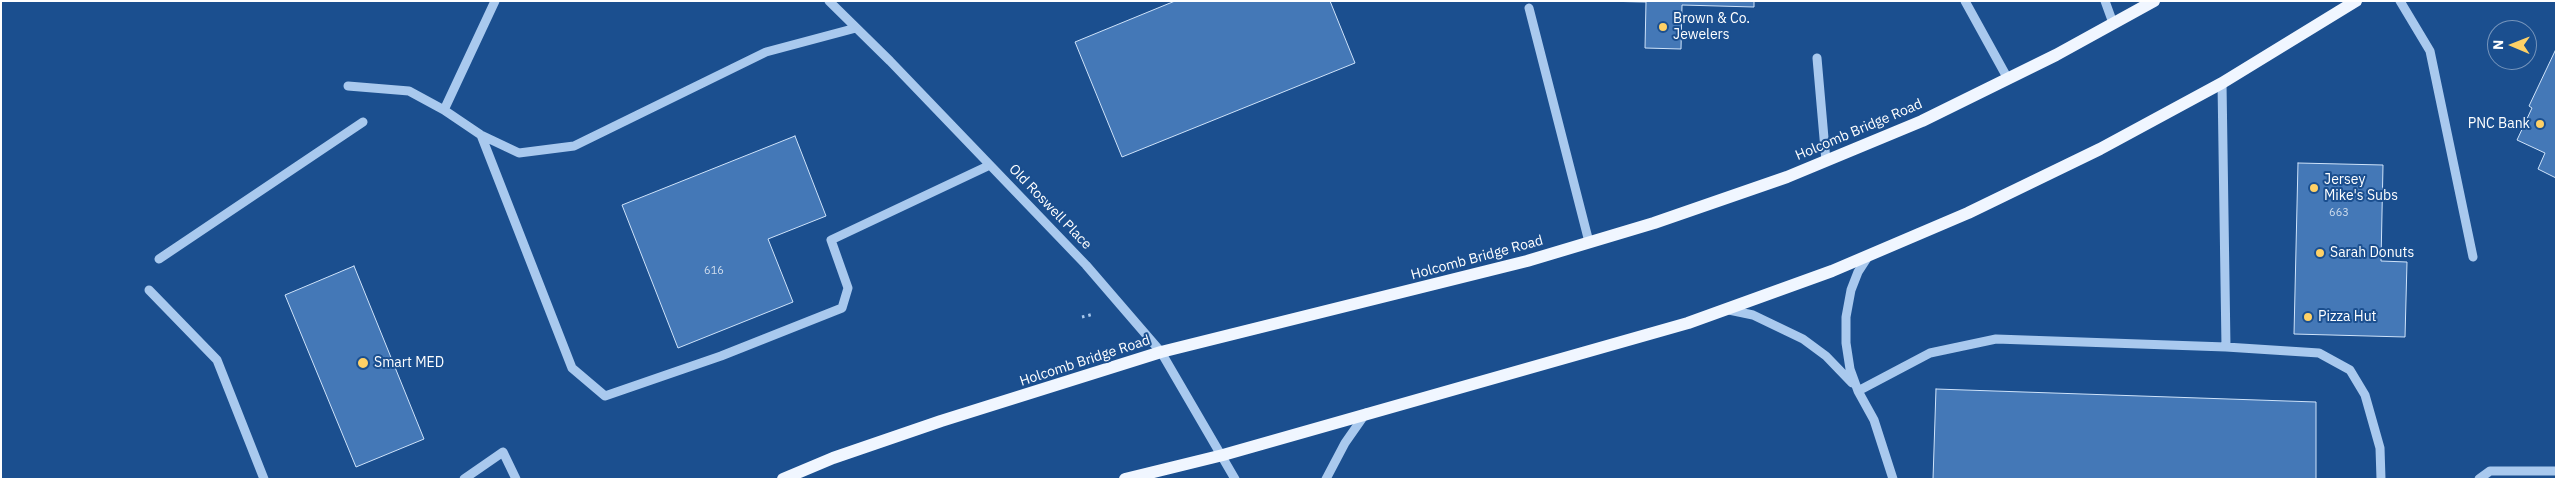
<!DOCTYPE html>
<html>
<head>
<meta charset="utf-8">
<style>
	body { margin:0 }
	#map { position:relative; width:2557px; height:480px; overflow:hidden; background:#1b4f8f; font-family:"IBM Plex Sans",sans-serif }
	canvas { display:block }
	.frame { position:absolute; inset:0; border:2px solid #fff; pointer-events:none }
	.north { position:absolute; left:2487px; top:20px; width:50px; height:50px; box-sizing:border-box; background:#1b4f8f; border:1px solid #7695bc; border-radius:50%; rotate:271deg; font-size:14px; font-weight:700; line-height:20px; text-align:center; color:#fff }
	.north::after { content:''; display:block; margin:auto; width:18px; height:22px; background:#ffd166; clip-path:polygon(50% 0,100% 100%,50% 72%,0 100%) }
</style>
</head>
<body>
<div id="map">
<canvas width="2557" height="480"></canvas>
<div class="frame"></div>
<div class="north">N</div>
</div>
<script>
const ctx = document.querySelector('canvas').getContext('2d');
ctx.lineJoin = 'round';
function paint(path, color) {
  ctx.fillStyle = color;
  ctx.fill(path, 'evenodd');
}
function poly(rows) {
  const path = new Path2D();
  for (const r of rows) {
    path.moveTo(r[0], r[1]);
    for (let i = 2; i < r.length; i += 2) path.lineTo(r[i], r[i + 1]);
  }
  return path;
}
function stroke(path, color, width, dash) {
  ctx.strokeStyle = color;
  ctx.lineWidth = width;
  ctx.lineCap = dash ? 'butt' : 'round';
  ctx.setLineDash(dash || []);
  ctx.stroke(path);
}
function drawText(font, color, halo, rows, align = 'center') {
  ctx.font = font + ' "IBM Plex Sans",sans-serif';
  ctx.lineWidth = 4;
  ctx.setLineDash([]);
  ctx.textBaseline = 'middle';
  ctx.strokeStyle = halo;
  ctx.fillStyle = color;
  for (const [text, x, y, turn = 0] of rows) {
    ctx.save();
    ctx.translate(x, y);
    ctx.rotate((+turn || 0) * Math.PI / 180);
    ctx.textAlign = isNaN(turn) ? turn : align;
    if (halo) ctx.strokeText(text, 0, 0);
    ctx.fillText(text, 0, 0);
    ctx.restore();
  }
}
const building = poly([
	[1175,1,1330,1,1355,63,1122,157,1075,42,1175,1],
	[1600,1,1754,1,1754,7,1682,5,1681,49,1645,48,1646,2,1600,1],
	[2556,49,2556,178,2538,169,2545,153,2517,140,2532,108,2529,106,2556,49],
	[795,136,826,216,768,239,793,302,678,348,622,205,795,136],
	[2298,163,2383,165,2381,261,2407,262,2405,337,2294,334,2298,163],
	[354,266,424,439,356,467,285,295,354,266],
	[1936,389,2316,402,2316,479,1933,479,1936,389]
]);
paint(building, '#4478b7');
stroke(building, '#cfe3fa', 1);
stroke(poly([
	[1082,317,1094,314]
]), '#a9c9ee', 3, [2.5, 4]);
stroke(poly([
	[829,1,890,61,1086,265,1161,352,1235,479],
	[1965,1,2008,79],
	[2105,1,2113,23],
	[2400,1,2430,51,2473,257],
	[1529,8,1589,242],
	[1817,58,1826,161],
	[348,86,409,91,444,110,481,135,519,153,574,146,766,52,856,28],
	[444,110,495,1],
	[481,135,572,368,605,396,721,356,842,308,848,288,831,240,990,165],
	[1869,255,1858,272,1851,290,1846,317,1846,343,1850,369,1858,391,1874,420,1893,479],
	[159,259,363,122],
	[149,290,217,360,264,479],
	[1729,310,1753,315,1803,339,1826,356,1852,383],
	[2226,347,2319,353,2350,370,2365,395,2380,448,2381,479],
	[1858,391,1930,353,1996,339,2226,347,2222,83],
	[464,479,503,452,516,479],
	[1326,479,1345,443,1366,413],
	[2479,479,2490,471,2556,471]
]), '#a9c9ee', 9);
stroke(poly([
	[783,479,833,458,941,421,1161,352,1527,261,1654,223,1787,177,1922,121,2056,55,2154,1],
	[1125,479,1223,455,1688,323,1832,271,1968,213,2100,149,2222,83,2356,1]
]), '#f0f6ff', 12);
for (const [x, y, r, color] of [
	[1663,27,5,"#ffd166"],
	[2540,124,5,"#ffd166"],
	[2314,188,5,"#ffd166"],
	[2320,253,5,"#ffd166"],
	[2308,317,5,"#ffd166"],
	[363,363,6,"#ffd166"]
]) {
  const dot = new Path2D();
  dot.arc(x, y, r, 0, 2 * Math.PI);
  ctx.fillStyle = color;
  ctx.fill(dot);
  stroke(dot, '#1b4f8f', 2);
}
drawText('11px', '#d0dded', null, [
	["663",2339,213],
	["616",714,271]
]);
drawText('14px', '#fff', '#1b4f8f', [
	["Brown & Co.",1673,19],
	["Jewelers",1673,35],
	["PNC Bank",2530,124,"right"],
	["Jersey",2324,180],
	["Mike's Subs",2324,196],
	["Sarah Donuts",2330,253],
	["Pizza Hut",2318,317],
	["Smart MED",374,363]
], 'left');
drawText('14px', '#fff', '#1b4f8f', [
	["Holcomb Bridge Road",1859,130,-23],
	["Old Roswell Place",1050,207,46],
	["Holcomb Bridge Road",1477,258,-15],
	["Holcomb Bridge Road",1085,361,-18]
]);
</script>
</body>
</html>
